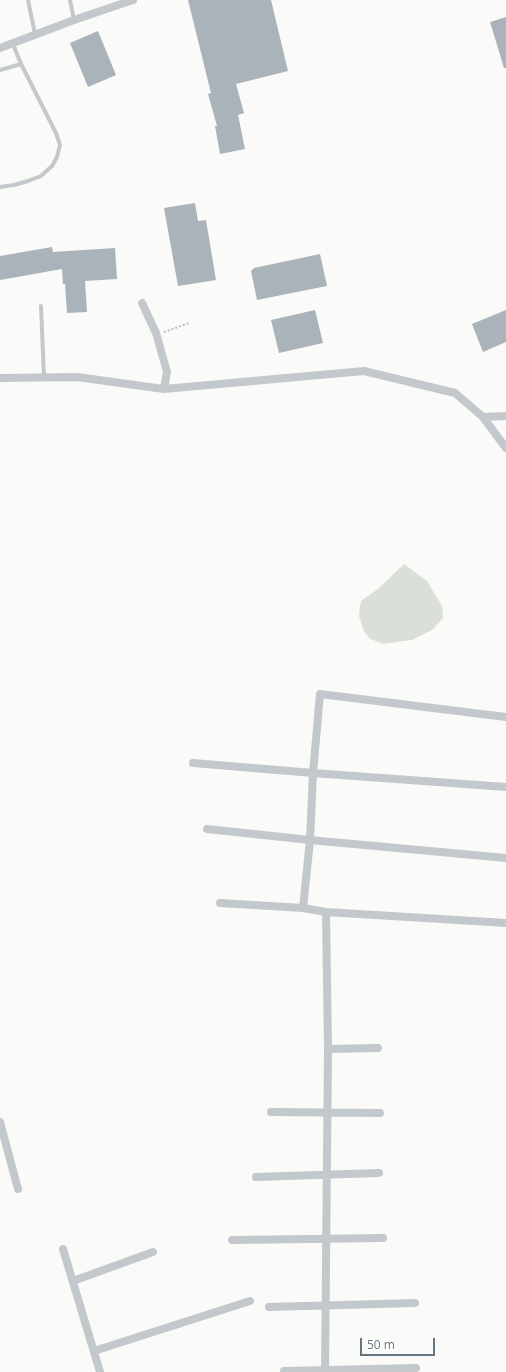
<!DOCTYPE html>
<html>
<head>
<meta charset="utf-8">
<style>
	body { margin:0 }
	#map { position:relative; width:506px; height:1372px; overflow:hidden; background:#fafaf8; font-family:"Open Sans",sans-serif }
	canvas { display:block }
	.scale { position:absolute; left:360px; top:1338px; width:75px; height:18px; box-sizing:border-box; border:2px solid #657683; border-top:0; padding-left:5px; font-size:12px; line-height:14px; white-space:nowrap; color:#657683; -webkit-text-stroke:3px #fff; paint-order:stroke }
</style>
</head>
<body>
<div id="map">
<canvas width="506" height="1372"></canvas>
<div class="scale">50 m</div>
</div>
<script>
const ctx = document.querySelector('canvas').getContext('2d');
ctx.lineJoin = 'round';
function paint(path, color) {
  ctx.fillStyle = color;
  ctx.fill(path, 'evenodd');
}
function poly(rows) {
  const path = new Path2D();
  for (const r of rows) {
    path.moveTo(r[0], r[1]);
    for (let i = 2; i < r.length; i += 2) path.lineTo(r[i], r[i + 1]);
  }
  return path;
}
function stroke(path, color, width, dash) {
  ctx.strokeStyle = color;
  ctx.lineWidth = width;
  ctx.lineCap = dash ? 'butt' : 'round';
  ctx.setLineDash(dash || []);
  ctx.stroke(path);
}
paint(poly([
	[404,564,427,581,442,606,443,618,432,630,412,640,382,644,369,638,364,631,359,616,360,605,362,600,378,589]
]), '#dadfd7');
paint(poly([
	[188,0,271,0,288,71,236,84,244,113,238,115,245,149,220,154,215,126,217,126,208,94,211,93],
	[506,17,506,68,504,68,490,22],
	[98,31,116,75,88,87,70,43],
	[195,203,198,221,206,220,216,280,178,286,164,208],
	[52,247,53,252,115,248,117,279,85,281,87,312,67,313,65,284,63,284,62,269,0,280,0,256],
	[320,254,327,286,257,300,251,271,254,268],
	[315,310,323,343,279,353,271,320],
	[506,310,506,342,483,352,472,324]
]), '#aab3b9');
stroke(poly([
	[164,332,189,323]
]), '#bbbfc2', 2, [2, 2]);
stroke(poly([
	[28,0,35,34],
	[70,0,74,20],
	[0,70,21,64],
	[0,187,14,185,28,181,41,176,52,166,57,157,60,145,56,133,21,64,13,44],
	[41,306,44,377]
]), '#c3c8cc', 4);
stroke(poly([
	[0,48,74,20,133,0],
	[142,303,156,333,167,372,164,389],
	[0,378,77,377,164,389,364,371,455,393,483,417,506,448],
	[483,417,506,416],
	[193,763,313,773,320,694,506,717],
	[207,829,310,840,506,858],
	[220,903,303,908,326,912,328,1049,325,1372],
	[303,908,310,840,313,773,506,787],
	[326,912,506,923],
	[328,1049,378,1048],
	[271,1112,380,1113],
	[0,1122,18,1189],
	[256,1177,379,1173],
	[232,1240,383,1238],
	[63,1249,100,1372],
	[73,1281,153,1252],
	[269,1307,415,1303],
	[94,1351,250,1301],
	[284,1371,416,1368]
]), '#c3c8cc', 8);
</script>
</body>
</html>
